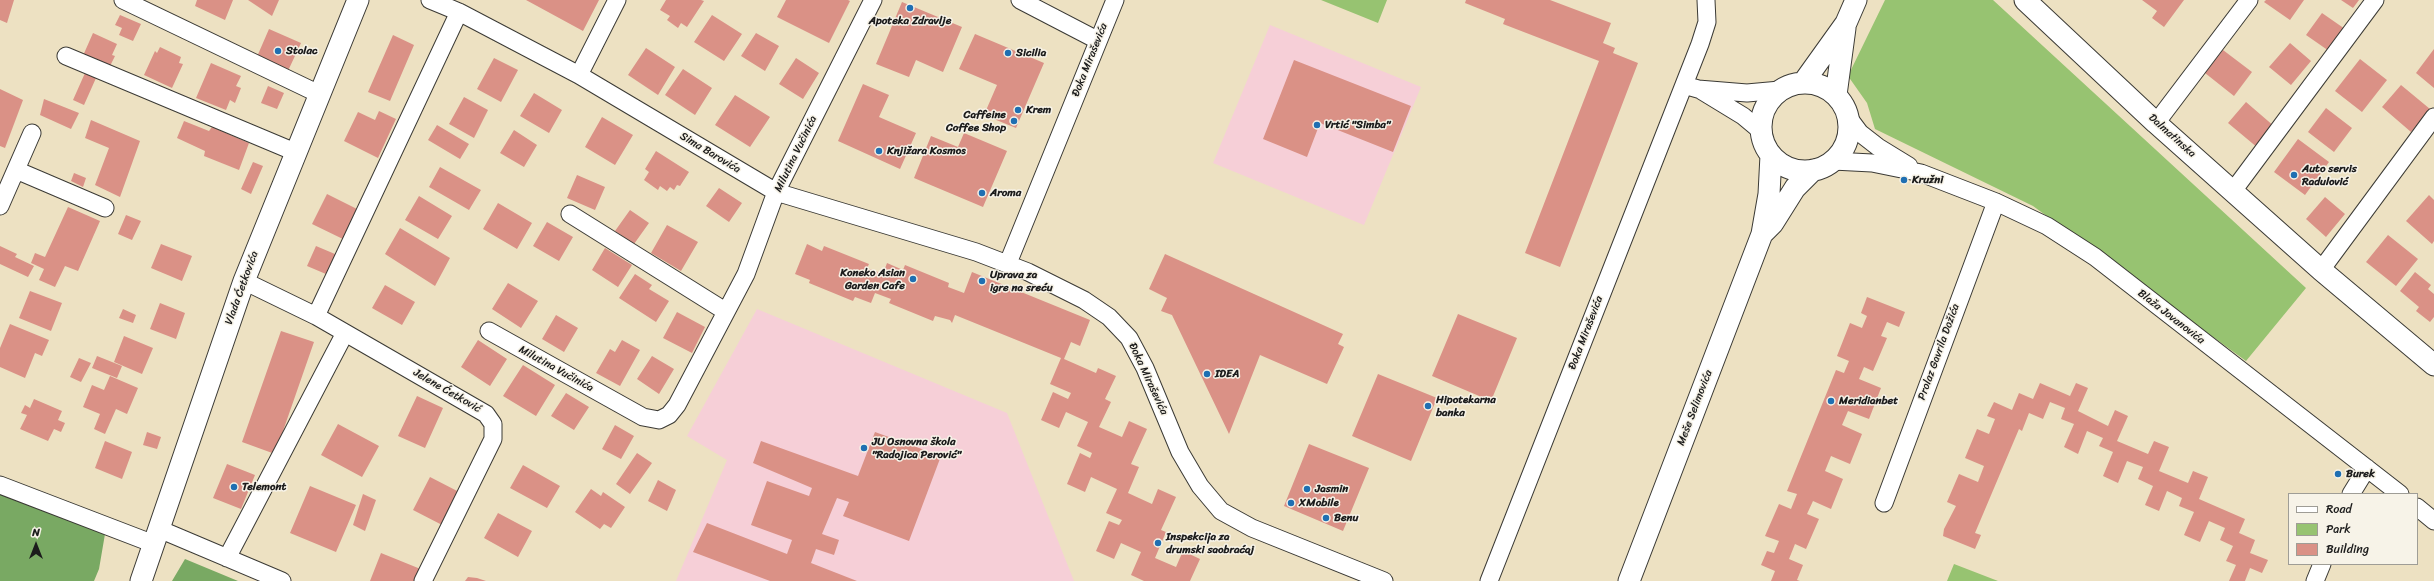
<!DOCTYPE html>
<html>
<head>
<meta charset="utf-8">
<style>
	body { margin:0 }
	#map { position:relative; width:2434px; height:581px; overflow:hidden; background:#ede1c2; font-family:Sriracha,sans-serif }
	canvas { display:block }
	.legend { position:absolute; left:2288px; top:493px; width:130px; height:72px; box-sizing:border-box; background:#f7f3e8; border:1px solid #9f9d96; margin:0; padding:5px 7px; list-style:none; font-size:12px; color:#1c1c1c }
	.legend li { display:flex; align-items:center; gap:8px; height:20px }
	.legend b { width:20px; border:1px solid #9f9d96 }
	.north { position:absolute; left:16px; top:525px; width:40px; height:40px; -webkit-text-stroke:3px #f7f3e8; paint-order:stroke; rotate:0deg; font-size:11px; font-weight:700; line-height:16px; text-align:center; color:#1c1c1c }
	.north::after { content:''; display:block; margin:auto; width:14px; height:18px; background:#1c1c1c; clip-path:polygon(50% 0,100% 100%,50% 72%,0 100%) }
</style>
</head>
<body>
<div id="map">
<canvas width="2434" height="581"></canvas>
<ul class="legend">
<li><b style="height:5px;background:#fff"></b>Road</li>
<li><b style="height:11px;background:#97c371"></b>Park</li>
<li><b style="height:11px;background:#da9186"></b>Building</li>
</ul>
<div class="north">N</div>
</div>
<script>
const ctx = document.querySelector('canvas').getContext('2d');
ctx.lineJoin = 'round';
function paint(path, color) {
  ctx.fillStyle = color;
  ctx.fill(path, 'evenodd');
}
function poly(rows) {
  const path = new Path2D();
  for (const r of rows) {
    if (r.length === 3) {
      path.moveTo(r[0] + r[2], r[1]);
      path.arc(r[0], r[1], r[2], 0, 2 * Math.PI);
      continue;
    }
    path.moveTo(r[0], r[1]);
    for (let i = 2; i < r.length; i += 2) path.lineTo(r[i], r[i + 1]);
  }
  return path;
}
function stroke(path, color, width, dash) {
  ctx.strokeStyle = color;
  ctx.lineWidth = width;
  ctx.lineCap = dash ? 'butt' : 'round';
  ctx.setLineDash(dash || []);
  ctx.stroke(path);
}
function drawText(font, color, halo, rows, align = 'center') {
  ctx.font = font + ' Sriracha,sans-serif';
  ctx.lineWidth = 3;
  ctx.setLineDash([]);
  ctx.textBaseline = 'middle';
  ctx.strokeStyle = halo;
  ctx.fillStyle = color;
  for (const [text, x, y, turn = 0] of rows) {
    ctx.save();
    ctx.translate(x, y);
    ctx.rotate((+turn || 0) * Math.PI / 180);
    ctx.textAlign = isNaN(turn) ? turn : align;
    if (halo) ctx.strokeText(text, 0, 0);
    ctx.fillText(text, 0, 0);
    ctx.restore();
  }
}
paint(poly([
	[1270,25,1421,87,1364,225,1213,163],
	[757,309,1007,413,1074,581,676,581,727,460,687,436]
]), '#f6cfd7');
paint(poly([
	[1321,0,1387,0,1378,23],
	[1885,0,1993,0,2306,288,2246,361,2033,206,1875,129,1867,103,1848,76],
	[1954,564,1998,581,1947,581]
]), '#97c371');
paint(poly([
	[0,493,105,534,99,569,94,581,0,581],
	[185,559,238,581,172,581]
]), '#79a963');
paint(poly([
	[0,0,14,0,7,23,0,20],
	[197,0,233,0,225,20,195,6],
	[248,0,279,0,272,16],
	[526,0,599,0,583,31],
	[666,0,701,0,704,1,687,27,681,23,678,28,667,20,670,16,660,10],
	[786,0,848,0,850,1,829,43,777,17],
	[1466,0,1550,0,1611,23,1603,43,1615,48,1613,53,1638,63,1560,267,1525,253,1599,61,1503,24,1505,19,1465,3],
	[2142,0,2184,0,2164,27,2152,18,2157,11],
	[2266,0,2304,0,2290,20,2264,2],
	[2341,0,2359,0,2353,8],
	[902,2,962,27,943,72,916,60,909,77,876,64],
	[2322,13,2345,29,2329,51,2306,35],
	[120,15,141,24,133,41,119,35,122,28,115,25],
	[712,15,742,34,724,61,694,42],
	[269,29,301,43,287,73,256,59],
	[93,33,117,44,112,55,115,56,108,70,82,58],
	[756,33,779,46,765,71,741,56],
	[975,34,1044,63,1016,128,984,115,997,85,959,69],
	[393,35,414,45,390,101,368,92],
	[2290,43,2311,61,2291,85,2269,67],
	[160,47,181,57,179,63,183,64,172,88,144,75,155,51,157,53],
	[646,48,675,67,658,95,628,75],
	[2434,49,2434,88,2416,73],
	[2223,50,2252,72,2234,96,2205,73],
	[494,58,518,70,501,102,477,89],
	[796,58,819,73,803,99,779,84],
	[2360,59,2387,80,2362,112,2335,91],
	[1294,60,1411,106,1393,152,1320,123,1307,157,1263,139],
	[211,63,241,76,236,86,241,88,235,103,230,100,226,110,196,98],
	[683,69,712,88,695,115,665,95],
	[85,73,96,78,84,105,73,100],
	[863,84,889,95,879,117,916,133,900,169,838,141],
	[2401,85,2430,109,2411,132,2382,107],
	[268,86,284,93,277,109,261,103],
	[0,89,23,100,5,148,0,146],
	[534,93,562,110,549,133,520,116],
	[735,95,770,117,750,147,715,125],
	[464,97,488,110,474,138,449,124],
	[44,99,79,113,71,129,40,115],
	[2246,102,2275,127,2258,148,2228,123],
	[2326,108,2352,128,2334,152,2308,132],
	[379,111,396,119,378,158,344,141,358,112,375,120],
	[602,117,633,135,615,165,585,147],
	[91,120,140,141,120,197,95,185,109,148,85,138],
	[184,121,209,131,212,127,249,143,239,170,204,156,205,151,177,138],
	[437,125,469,144,460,159,428,140],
	[514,130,537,145,524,167,500,153],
	[964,133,1007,151,983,207,914,178,931,136,958,147],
	[2298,139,2329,162,2305,195,2274,172],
	[656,151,689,172,680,186,677,185,674,190,670,187,667,191,660,186,658,190,644,180,649,172,645,169],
	[253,162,263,166,251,194,241,189],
	[440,167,481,190,469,210,429,187],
	[74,173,86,178,83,187,71,181],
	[577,175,605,187,595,210,567,198],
	[719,188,742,203,729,222,706,206],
	[327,194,361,211,347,241,312,224],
	[2429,195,2434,200,2434,241,2432,244,2406,221],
	[419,196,452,216,438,239,405,220],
	[2325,197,2345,214,2326,237,2306,219],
	[498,203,532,223,517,249,483,229],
	[68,207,100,221,78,271,65,266,55,287,39,280,44,269,31,263,35,253,45,257],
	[630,210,649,223,634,244,615,231],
	[126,215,141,221,132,240,118,234],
	[547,222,573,237,559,261,533,246],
	[667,225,698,242,681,271,651,253],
	[400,228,450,258,435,286,385,254],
	[2388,235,2418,259,2396,286,2366,262],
	[161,244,192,256,182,281,151,268],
	[807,244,822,251,824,246,869,264,867,268,883,274,887,263,903,270,905,265,949,283,948,287,964,293,972,272,1090,320,1080,346,1071,342,1064,359,1096,373,1098,368,1116,376,1105,399,1111,402,1099,427,1122,437,1129,421,1147,429,1131,464,1139,467,1128,493,1152,504,1158,489,1176,497,1161,530,1166,532,1155,558,1176,567,1183,551,1200,559,1190,581,1144,581,1131,575,1141,552,1121,543,1114,559,1096,551,1109,521,1119,525,1122,520,1106,513,1117,489,1091,477,1085,492,1067,484,1080,453,1090,458,1092,453,1077,446,1088,422,1066,412,1059,428,1041,420,1053,392,1068,399,1071,393,1050,384,1061,358,955,315,952,323,950,320,935,316,933,321,889,303,891,299,875,293,871,303,855,297,853,301,809,283,810,280,795,274],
	[0,246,17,254,15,257,34,266,28,277,0,264],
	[316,246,342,257,333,277,307,266],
	[605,248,632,265,618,287,592,270],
	[1165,254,1343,334,1338,344,1344,347,1327,384,1260,355,1229,434,1172,315,1161,311,1167,298,1149,289],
	[2415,272,2431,285,2428,289,2434,294,2434,317,2430,322,2416,311,2419,307,2400,291],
	[635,274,652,285,649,289,669,301,656,322,619,298],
	[508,283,538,301,521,328,492,309],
	[385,285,415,302,402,325,372,308],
	[30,291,62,303,51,331,19,318],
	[1867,297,1905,312,1899,327,1887,322,1881,336,1887,338,1873,371,1864,367,1859,379,1881,388,1869,419,1848,411,1842,425,1862,434,1850,464,1831,456,1825,471,1843,479,1831,509,1813,501,1807,514,1819,519,1806,549,1795,544,1789,559,1803,565,1797,580,1800,581,1771,581,1775,571,1761,565,1767,551,1774,553,1779,541,1765,536,1779,504,1791,509,1797,494,1787,491,1836,370,1844,373,1849,361,1837,356,1850,323,1862,328,1867,316,1861,313],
	[160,303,185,313,176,339,150,329],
	[123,309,136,315,133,323,119,318],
	[677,312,705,327,692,353,663,338],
	[1458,314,1517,338,1491,401,1432,376],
	[556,315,578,328,564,352,542,339],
	[10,324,49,340,42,356,35,353,25,378,0,367,0,348],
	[281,331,314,342,275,454,242,442],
	[124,336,153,348,142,374,114,362],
	[478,340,507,359,490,386,461,367],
	[622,340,640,350,620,386,596,373,610,349,615,352],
	[97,356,122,366,117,378,92,368],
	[652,356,674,369,659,394,637,379],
	[79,358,91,363,81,382,70,377],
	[523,365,555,385,536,416,503,396],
	[1378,374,1437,398,1411,461,1352,436],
	[110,376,138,388,127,414,116,409,105,434,94,429,100,414,83,407,92,385,104,390],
	[2040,383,2070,396,2076,383,2088,388,2078,411,2108,426,2115,410,2128,416,2117,441,2148,454,2154,441,2169,447,2159,471,2188,483,2193,471,2208,477,2199,499,2245,519,2239,533,2255,540,2250,553,2268,560,2262,573,2250,568,2245,581,2229,581,2236,565,2226,561,2233,546,2220,540,2225,528,2209,521,2200,542,2184,535,2194,512,2179,506,2182,498,2167,491,2159,511,2145,505,2153,486,2138,479,2143,467,2127,461,2118,483,2103,476,2113,452,2099,446,2103,438,2087,431,2078,454,2064,447,2074,424,2061,419,2065,408,2050,402,2043,419,2029,413,2022,431,2019,429,1975,533,1981,535,1975,549,1943,536,1944,529,1956,506,1947,502,1959,474,1978,482,1984,466,1965,458,1977,429,1989,434,1995,419,1987,416,1994,402,2012,410,2019,393,2033,399],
	[566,393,589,407,574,430,551,416],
	[417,396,443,408,425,448,398,436],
	[34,399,62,411,58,420,65,423,61,432,54,429,48,441,20,429,27,415,21,413,25,405,30,408],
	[338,424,379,446,362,477,321,455],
	[615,425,634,436,621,459,602,449],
	[147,432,161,437,157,449,143,445],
	[875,432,941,456,909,541,843,516,849,502,837,498,822,534,839,540,834,555,816,549,811,563,857,581,770,581,693,552,707,523,787,554,792,540,751,525,767,481,809,496,812,488,753,463,761,441,858,476],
	[105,441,132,452,122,479,95,468],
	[1309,444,1369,468,1343,531,1284,506],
	[637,453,652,463,630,494,616,484],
	[227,464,255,475,241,509,213,498],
	[523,465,560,486,547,508,510,488],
	[430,477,463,494,446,527,413,510],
	[658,480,676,490,667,511,648,501],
	[310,486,356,505,336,552,290,533],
	[591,489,601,496,603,492,625,507,611,528,604,524,600,529,575,512],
	[363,494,376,500,365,531,353,525],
	[498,513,532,531,518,557,484,538],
	[381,553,423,570,418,581,370,581],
	[468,577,477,578,486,581,465,581]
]), '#da9186');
const minor = poly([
	[123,0,319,94],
	[430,0,459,12,579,75,776,192,976,252,1028,272,1084,300,1109,317,1129,338,1145,368,1180,452,1200,486,1221,511,1252,528,1384,581],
	[1020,0,1097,40],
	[66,56,295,152],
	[579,75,617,0],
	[1684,85,1698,89,1747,93,1780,90],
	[1702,91,1743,116,1761,131],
	[1848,117,1860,133,1878,147,1909,166],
	[2156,123,2249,0],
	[1833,161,1872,163,1921,173,1996,202,2047,226,2095,257,2400,494],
	[16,170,105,208],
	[2233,191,2375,0],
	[0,206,32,133],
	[570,214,725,311],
	[1008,263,1115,0],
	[2321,270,2434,117],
	[244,281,316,316,486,414,493,424,493,439,423,581],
	[316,316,459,12],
	[489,331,643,417,659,420,669,415,677,405,746,274,776,192,873,0],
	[0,485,154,544],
	[2351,494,2367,468],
	[1884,503,1996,202],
	[2417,507,2434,521],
	[159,529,282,581],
	[227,558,345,333],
	[1489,581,1700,44,1707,22,1706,0],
	[2315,581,2322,564]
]);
const tertiary = poly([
	[2025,0,2156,123,2321,270,2434,365],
	[1803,83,1846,23,1856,0],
	[1805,127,44],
	[1836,95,1845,28],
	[1764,232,1773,223,1795,188,1813,170],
	[141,581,244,281,358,0],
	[1629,581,1762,234,1769,194,1771,155]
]);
stroke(minor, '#3b3a35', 19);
stroke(tertiary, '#3b3a35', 23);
stroke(minor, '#fff', 17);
stroke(tertiary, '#fff', 21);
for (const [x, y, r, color] of [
	[910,8,4,"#1f6fb2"],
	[278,51,4,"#1f6fb2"],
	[1008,53,4,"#1f6fb2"],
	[1018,110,4,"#1f6fb2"],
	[1014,121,4,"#1f6fb2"],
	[1317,125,4,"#1f6fb2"],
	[879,151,4,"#1f6fb2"],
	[2294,175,4,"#1f6fb2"],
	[1904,180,4,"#1f6fb2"],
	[982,193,4,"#1f6fb2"],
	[913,279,4,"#1f6fb2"],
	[982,281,4,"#1f6fb2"],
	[1207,374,4,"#1f6fb2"],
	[1831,401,4,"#1f6fb2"],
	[1428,406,4,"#1f6fb2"],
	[864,448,4,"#1f6fb2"],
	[2338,474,4,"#1f6fb2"],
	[234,487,4,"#1f6fb2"],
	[1307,489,4,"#1f6fb2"],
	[1291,503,4,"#1f6fb2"],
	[1326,518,4,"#1f6fb2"],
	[1158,543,4,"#1f6fb2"]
]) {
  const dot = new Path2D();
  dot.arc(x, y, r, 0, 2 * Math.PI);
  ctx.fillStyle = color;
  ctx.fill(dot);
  stroke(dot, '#f7f3e8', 1.5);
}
drawText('bold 11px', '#1c1c1c', '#f7f3e8', [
	["Apoteka Zdravlje",910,21,"center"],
	["Stolac",286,51],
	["Sicilia",1016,53],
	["Krem",1026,110],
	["Caffeine",1006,115,"right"],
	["Coffee Shop",1006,128,"right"],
	["Vrtić \"Simba\"",1325,125],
	["Knjižara Kosmos",887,151],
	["Auto servis",2302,169],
	["Radulović",2302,182],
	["Kružni",1912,180],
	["Aroma",990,193],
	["Koneko Asian",905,273,"right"],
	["Garden Cafe",905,286,"right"],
	["Uprava za",990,275],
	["igre na sreću",990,288],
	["IDEA",1215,374],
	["Hipotekarna",1436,400],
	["banka",1436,413],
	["Meridianbet",1839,401],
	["JU Osnovna škola",872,442],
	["\"Radojica Perović\"",872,455],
	["Burek",2346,474],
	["Telemont",242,487],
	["Jasmin",1315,489],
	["XMobile",1299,503],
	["Benu",1334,518],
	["Inspekcija za",1166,537],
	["drumski saobraćaj",1166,550]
], 'left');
drawText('11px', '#1c1c1c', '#f7f3e8', [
	["Đoka Miraševića",1090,60,-68],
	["Dalmatinska",2172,136,42],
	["Sima Barovića",710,153,31],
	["Milutina Vučinića",796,154,-64],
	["Vlada Ćetkovića",242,288,-70],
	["Blaža Jovanovića",2171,317,38],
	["Đoka Miraševića",1586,333,-69],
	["Prolaz Gavrila Dožića",1939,352,-70],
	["Milutina Vučinića",556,369,29],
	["Đoka Miraševića",1148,379,65],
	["Jelene Ćetković",447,391,30],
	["Meše Selimovića",1695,408,-69]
]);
</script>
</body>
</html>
